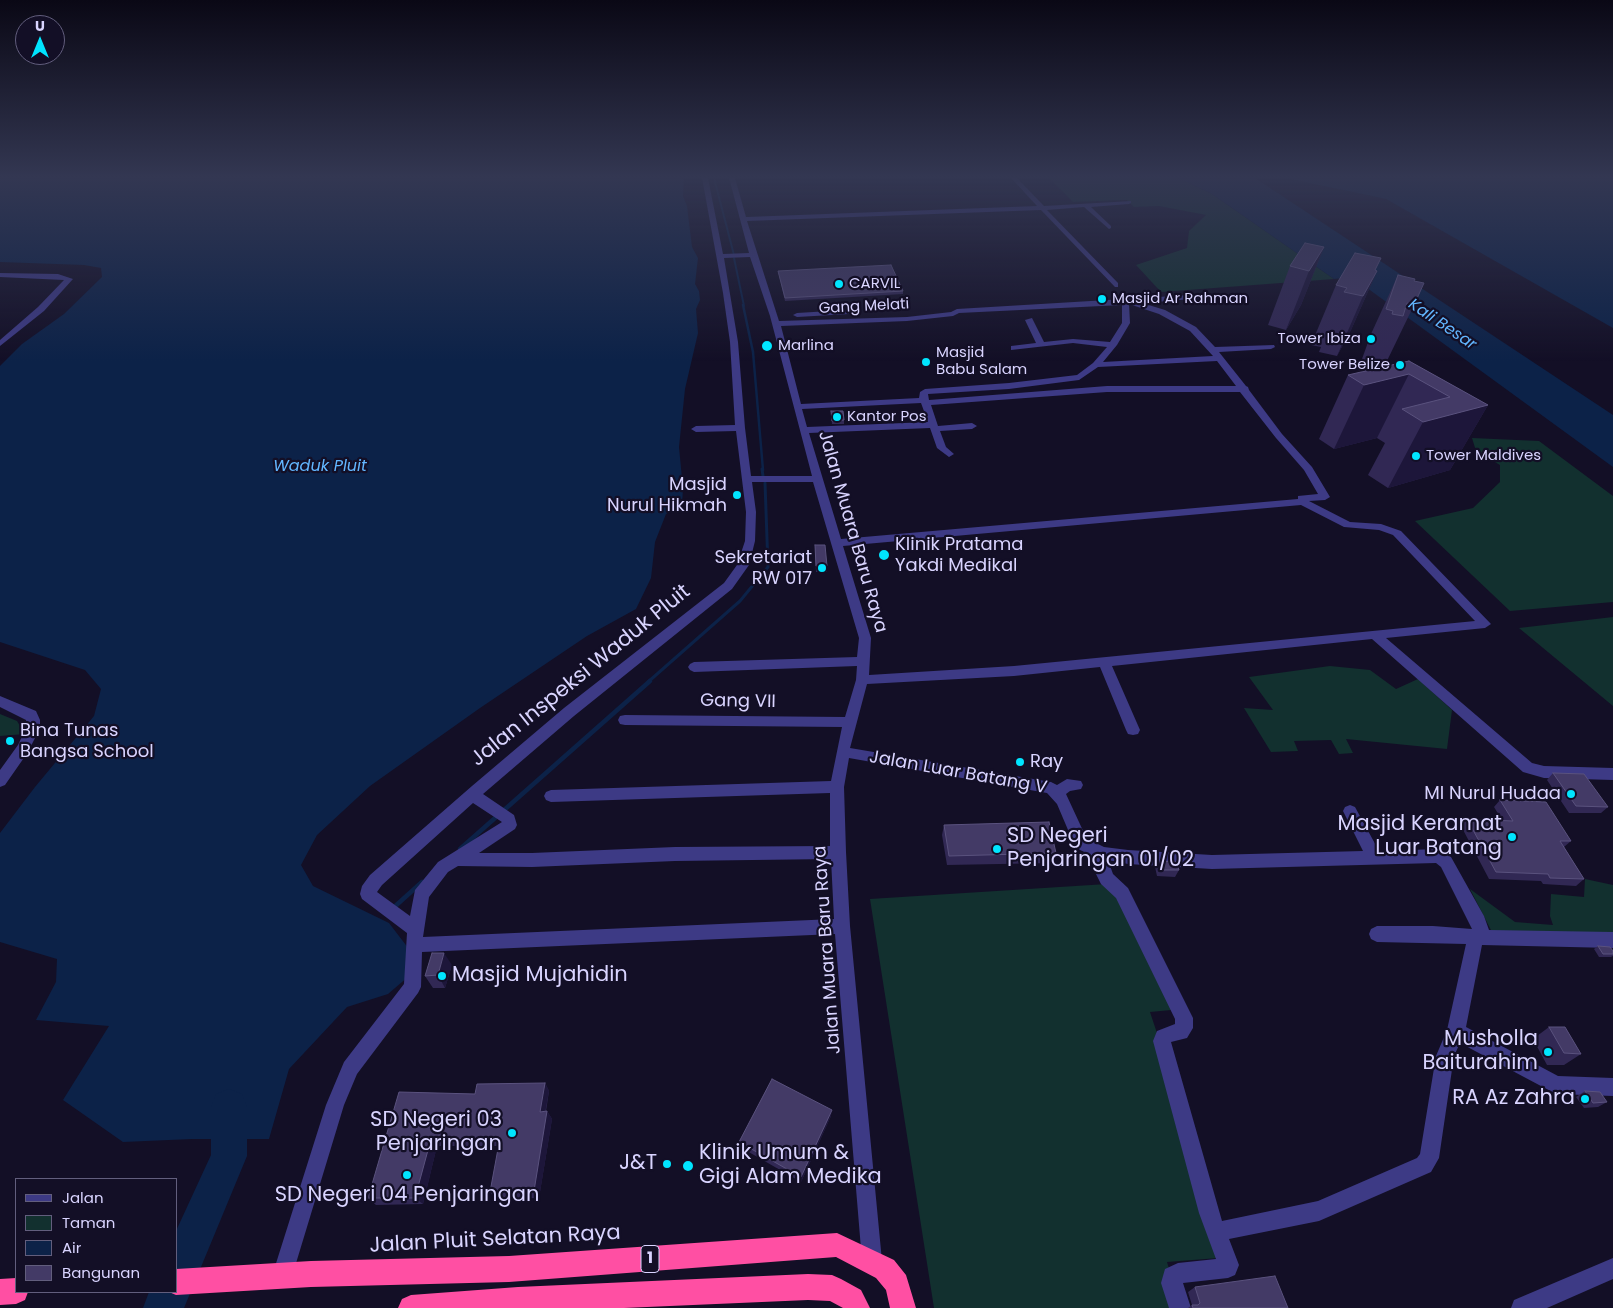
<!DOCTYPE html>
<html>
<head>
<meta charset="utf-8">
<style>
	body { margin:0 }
	#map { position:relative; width:1613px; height:1308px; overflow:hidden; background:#130f26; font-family:Poppins,sans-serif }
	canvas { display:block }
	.legend { position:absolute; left:15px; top:1178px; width:162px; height:115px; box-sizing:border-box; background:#130f26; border:1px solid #625e7d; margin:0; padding:6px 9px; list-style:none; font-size:15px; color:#d9d4ff }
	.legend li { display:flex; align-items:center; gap:10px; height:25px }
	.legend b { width:25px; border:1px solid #625e7d }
	.north { position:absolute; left:15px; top:15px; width:50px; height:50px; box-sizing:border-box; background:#130f26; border:1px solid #625e7d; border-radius:50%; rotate:0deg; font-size:14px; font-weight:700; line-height:20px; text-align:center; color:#d9d4ff }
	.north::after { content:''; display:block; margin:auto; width:18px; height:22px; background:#00e5ff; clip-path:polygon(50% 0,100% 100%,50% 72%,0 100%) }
</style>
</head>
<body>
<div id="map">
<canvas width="1613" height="1308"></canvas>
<ul class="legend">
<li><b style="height:6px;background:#3d3a85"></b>Jalan</li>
<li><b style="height:14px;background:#12302f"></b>Taman</li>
<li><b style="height:14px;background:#0c2248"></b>Air</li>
<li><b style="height:14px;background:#433a66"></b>Bangunan</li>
</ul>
<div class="north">U</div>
</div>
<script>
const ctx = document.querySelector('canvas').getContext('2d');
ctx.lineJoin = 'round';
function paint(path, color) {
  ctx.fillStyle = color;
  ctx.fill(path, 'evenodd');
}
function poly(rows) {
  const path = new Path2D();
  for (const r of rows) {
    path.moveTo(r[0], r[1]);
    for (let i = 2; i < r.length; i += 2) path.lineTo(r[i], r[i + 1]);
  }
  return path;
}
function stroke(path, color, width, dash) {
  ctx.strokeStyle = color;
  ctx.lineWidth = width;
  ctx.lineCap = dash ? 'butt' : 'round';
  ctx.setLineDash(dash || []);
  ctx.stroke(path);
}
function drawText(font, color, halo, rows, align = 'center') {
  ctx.font = font + ' Poppins,sans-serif';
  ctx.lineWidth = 4.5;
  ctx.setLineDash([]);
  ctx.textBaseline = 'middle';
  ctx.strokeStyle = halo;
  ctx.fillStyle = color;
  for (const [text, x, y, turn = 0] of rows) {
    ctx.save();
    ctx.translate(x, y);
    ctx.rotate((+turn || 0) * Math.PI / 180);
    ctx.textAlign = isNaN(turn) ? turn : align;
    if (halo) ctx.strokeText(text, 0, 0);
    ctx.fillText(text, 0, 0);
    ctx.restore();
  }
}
paint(poly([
	[1049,178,1178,178,1212,194,1334,279,1161,292,1136,265,1187,248,1189,231,1206,215,1159,206,1134,207,1127,200,1073,202],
	[1472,438,1539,441,1613,496,1613,602,1510,611,1415,521,1473,508,1500,482,1500,465,1476,451],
	[1613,617,1613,706,1519,628],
	[1330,666,1370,670,1396,689,1418,679,1452,710,1447,749,1346,739,1353,753,1339,754,1331,740,1294,741,1298,751,1271,752,1244,708,1273,710,1249,677],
	[0,714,17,721,25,734,0,736],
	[1585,879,1613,885,1613,935,1494,936,1470,889,1515,922,1553,925,1550,916,1551,894,1584,897],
	[1123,883,1182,1009,1150,1012,1231,1257,1167,1262,1181,1308,934,1308,870,899]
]), '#12302f');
paint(poly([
	[0,178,684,178,683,196,687,206,692,247,698,258,695,284,699,291,700,300,696,309,698,333,685,389,679,447,683,489,682,504,666,514,655,542,651,578,636,609,587,636,480,708,370,786,317,835,301,865,313,886,389,923,412,953,409,976,388,994,347,1007,289,1069,269,1139,192,1139,123,1142,63,1100,109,1026,36,1020,56,982,57,959,0,942,0,833,35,787,94,716,101,689,85,670,0,642,0,366,22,344,64,314,102,277,101,268,84,265,0,262],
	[1178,178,1255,178,1613,415,1613,467,1352,277,1334,279,1212,194],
	[1286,178,1613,178,1613,328,1386,199]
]), '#0c2248');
stroke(poly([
	[714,178,734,255],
	[734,258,744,306]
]), '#0c2248', 2);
stroke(poly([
	[743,305,753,352,763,470]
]), '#0c2248', 2.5);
stroke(poly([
	[762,469,763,476],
	[648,682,740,601,768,567,765,483]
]), '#0c2248', 3);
stroke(poly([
	[460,849,650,681],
	[392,909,422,882]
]), '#0c2248', 4.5);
paint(poly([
	[229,1089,242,1094,247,1107,247,1156,184,1308,143,1308,149,1292,176,1292,176,1231,211,1155,211,1107,216,1094,229,1089]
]), '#0c2248');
paint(poly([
	[702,178,708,178,723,254,749,253,729,178,735,178,746,217,1037,206,1011,178,1017,178,1044,206,1131,201,1131,203,1129,204,1091,207,1111,226,1111,228,1109,229,1084,207,1047,210,1118,283,1118,287,1115,287,1041,210,747,221,779,321,907,317,951,312,957,309,1208,294,1209,296,1205,298,1142,303,1165,310,1196,327,1215,347,1274,345,1275,347,1271,349,1219,352,1246,386,1248,387,1249,390,1282,434,1312,467,1330,497,1325,500,1309,501,1350,522,1381,524,1401,531,1491,624,1485,628,1386,638,1532,763,1544,766,1613,768,1613,780,1544,778,1523,772,1372,639,1112,666,1140,730,1138,734,1133,735,1128,734,1126,730,1100,667,1014,676,867,684,850,748,1051,782,1057,785,1067,779,1081,781,1083,785,1081,789,1070,791,1066,794,1085,835,1090,840,1104,847,1128,850,1212,855,1363,851,1343,811,1345,807,1350,805,1355,807,1379,851,1439,849,1451,857,1484,916,1489,930,1613,932,1613,948,1482,945,1466,1027,1558,1076,1613,1078,1613,1096,1556,1094,1460,1043,1454,1056,1439,1158,1431,1172,1319,1221,1229,1239,1239,1265,1235,1275,1228,1278,1183,1283,1191,1308,1169,1308,1161,1283,1165,1269,1178,1263,1216,1259,1199,1213,1153,1041,1157,1031,1175,1024,1175,1019,1116,898,1101,884,1095,872,1091,855,1080,850,1074,844,1057,804,1047,793,849,758,844,787,846,852,850,926,882,1261,879,1268,872,1271,865,1268,862,1261,835,934,422,952,421,987,418,993,357,1074,344,1105,290,1283,283,1287,276,1283,272,1276,326,1105,344,1062,404,984,407,933,362,899,360,894,362,886,370,875,472,786,564,708,724,583,737,565,745,541,746,512,736,431,696,432,691,429,696,426,735,425,730,342,723,293,702,178],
	[750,257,770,316,812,476,751,476,745,428,738,342,724,258,750,257],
	[1129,304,1159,314,1190,331,1213,356,1103,362,1117,345,1130,323,1129,304],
	[1122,305,1122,323,1110,342,1073,339,1044,342,1032,318,1025,320,1036,343,1011,346,1011,350,1073,343,1107,347,1093,363,1077,375,1009,383,925,389,920,392,919,398,801,404,781,326,907,321,953,316,959,313,1122,305],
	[1217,361,1236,386,1107,386,929,400,928,394,1009,389,1079,380,1098,367,1217,361],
	[1107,392,1240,392,1276,438,1304,470,1318,494,1298,496,1298,499,841,539,809,433,930,428,937,448,949,457,954,454,946,447,940,431,972,429,977,426,972,423,938,426,931,405,1107,392],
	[921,403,928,422,807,427,802,409,921,403],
	[752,482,813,482,859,638,857,657,694,662,690,664,688,667,690,670,694,672,857,666,856,680,845,717,625,715,620,716,618,720,620,724,625,725,842,727,831,781,551,790,546,792,544,796,546,800,551,802,830,793,830,846,675,847,532,853,479,853,515,829,517,825,514,815,483,794,574,716,732,589,749,565,755,541,756,512,752,482],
	[1301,505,1344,527,1379,530,1393,535,1475,621,1014,666,869,675,871,638,843,546,1301,505],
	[473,803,502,822,438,862,415,890,410,916,377,892,382,885,473,803],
	[831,859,834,919,423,937,429,897,448,872,458,866,532,867,675,861,831,859],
	[1108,860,1128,864,1212,869,1436,863,1441,867,1472,929,1433,926,1377,926,1371,929,1369,934,1371,939,1377,942,1466,944,1447,1030,1436,1056,1420,1154,1417,1158,1318,1201,1222,1221,1171,1042,1187,1038,1193,1028,1193,1018,1128,888,1113,874,1108,860],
	[0,273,58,274,73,279,44,311,0,346,0,340,38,307,64,280,0,277,0,273],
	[846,310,849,310,849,314,797,317,793,315,797,313,846,310],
	[0,696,36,711,40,720,40,728,28,752,5,785,0,787,0,770,18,745,26,728,26,720,0,707,0,696],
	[1613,1258,1613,1279,1547,1308,1511,1308,1514,1300,1613,1258]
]), '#3d3a85');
paint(poly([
	[837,1233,894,1260,906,1275,916,1308,890,1308,886,1290,876,1278,836,1257,509,1282,311,1287,176,1295,169,1292,176,1292,176,1269,311,1261,509,1256,837,1233],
	[808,1274,832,1275,841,1279,861,1290,870,1308,843,1308,830,1301,808,1300,624,1308,398,1308,402,1299,411,1295,518,1287,808,1274],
	[16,1278,16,1292,28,1292,25,1300,16,1304,0,1305,0,1279,16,1278]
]), '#ff4fa3');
paint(poly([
	[1324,247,1301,305,1286,330,1268,325,1290,266],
	[1376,270,1377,271,1351,330,1337,356,1319,352,1321,347,1311,345,1336,285],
	[778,271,903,291,903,294,785,301],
	[1398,275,1414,281,1414,305,1385,365,1380,364,1378,368,1409,361,1488,405,1450,470,1388,488,1368,475,1385,443,1377,438,1334,449,1319,439,1348,375,1363,372,1358,370,1371,334],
	[831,414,844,420,844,424,832,424],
	[815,545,827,566,827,572,816,572],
	[1553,773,1608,807,1601,813,1569,813,1547,780],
	[1500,800,1571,841,1564,847,1584,879,1576,886,1543,884,1541,881,1489,879,1461,826,1467,819,1502,820,1494,807],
	[944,825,1056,853,1053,863,947,865,942,835],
	[1158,861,1179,870,1175,877,1157,876,1155,867],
	[1598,946,1613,951,1613,956,1611,957,1599,957,1594,949],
	[452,965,445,988,433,988,425,976],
	[1549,1027,1581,1054,1564,1065,1547,1065,1533,1039],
	[545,1083,549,1091,546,1111,547,1111,552,1119,539,1198,495,1199,490,1192,499,1146,437,1146,423,1204,376,1205,368,1198,475,1094],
	[1585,1091,1607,1102,1598,1107,1584,1108,1576,1097],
	[831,1116,801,1182,740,1147,739,1142],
	[1195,1287,1288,1308,1188,1308,1192,1305,1188,1292]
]), '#312854');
paint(poly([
	[1324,247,1301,305,1286,330,1309,271],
	[1377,271,1351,330,1337,356,1363,296],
	[1409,374,1377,438,1334,449,1364,385],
	[1488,405,1450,470,1388,488,1423,422],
	[444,953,452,965,445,988,438,975],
	[545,1083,549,1091,544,1119,540,1112],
	[832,1110,831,1116,801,1182,801,1177],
	[547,1111,552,1119,539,1198,534,1191],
	[431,1139,437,1146,423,1204,415,1198]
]), '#1d163a');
const building = poly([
	[1305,243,1324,247,1309,271,1290,266,1305,243],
	[1355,253,1381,258,1375,270,1377,271,1363,296,1344,292,1347,288,1336,285,1355,253],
	[891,265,903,291,785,298,778,271,891,265],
	[1398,275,1415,279,1414,281,1424,283,1414,305,1407,303,1403,316,1392,314,1393,311,1386,309,1398,275],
	[1409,361,1488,405,1423,422,1402,409,1450,397,1409,374,1364,385,1348,375,1409,361],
	[831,411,843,411,844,420,832,421,831,411],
	[815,545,825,545,827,566,816,566,815,545],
	[1553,773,1584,774,1608,807,1576,806,1553,773],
	[1500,800,1546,802,1571,841,1560,841,1584,879,1550,878,1548,874,1496,872,1467,819,1513,821,1500,800],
	[1049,822,1056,853,949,856,944,825,1049,822],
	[1158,861,1176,862,1179,870,1161,870,1158,861],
	[1598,946,1610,947,1613,951,1613,954,1603,954,1598,946],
	[432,953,444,953,438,975,425,976,432,953],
	[1549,1027,1565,1027,1581,1054,1564,1053,1549,1027],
	[772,1079,832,1110,801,1177,739,1142,772,1079],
	[545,1083,540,1112,547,1111,534,1191,490,1192,500,1138,431,1139,415,1198,368,1198,399,1092,475,1094,477,1084,545,1083],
	[1585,1091,1600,1092,1607,1102,1593,1103,1585,1091],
	[1275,1276,1288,1308,1193,1308,1192,1305,1198,1305,1200,1303,1195,1287,1275,1276]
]);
paint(building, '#433a66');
stroke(building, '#5a527e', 1);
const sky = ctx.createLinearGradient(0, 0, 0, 361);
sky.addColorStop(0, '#0a0815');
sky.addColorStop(0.49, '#333752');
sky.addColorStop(1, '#33375200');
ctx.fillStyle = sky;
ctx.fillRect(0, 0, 1613, 361);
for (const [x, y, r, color] of [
	[839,284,5,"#00e5ff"],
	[1102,299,5,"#00e5ff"],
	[1371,339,5,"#00e5ff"],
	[767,346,6,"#00e5ff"],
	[926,362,5,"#00e5ff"],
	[1400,365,5,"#00e5ff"],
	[837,417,5,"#00e5ff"],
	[1416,456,5,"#00e5ff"],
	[737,495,5,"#00e5ff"],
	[884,555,6,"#00e5ff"],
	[822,568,5,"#00e5ff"],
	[10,741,5,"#00e5ff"],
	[1020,762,5,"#00e5ff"],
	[1571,794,5,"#00e5ff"],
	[1512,837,5,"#00e5ff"],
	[997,849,5,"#00e5ff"],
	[442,976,5,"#00e5ff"],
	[1548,1052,5,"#00e5ff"],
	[1585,1099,5,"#00e5ff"],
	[512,1133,5,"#00e5ff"],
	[667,1164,5,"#00e5ff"],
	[688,1166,6,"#00e5ff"],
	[407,1175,5,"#00e5ff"]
]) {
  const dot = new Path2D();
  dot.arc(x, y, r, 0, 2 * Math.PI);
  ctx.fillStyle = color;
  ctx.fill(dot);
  stroke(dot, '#130f26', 2);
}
drawText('15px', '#d9d4ff', '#130f26', [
	["CARVIL",849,284],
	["Masjid Ar Rahman",1112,299],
	["Tower Ibiza",1361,339,"right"],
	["Marlina",778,346],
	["Masjid",936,353],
	["Babu Salam",936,370],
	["Tower Belize",1390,365,"right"],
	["Kantor Pos",847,417],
	["Tower Maldives",1426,456]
], 'left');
drawText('15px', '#d9d4ff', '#130f26', [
	["Gang Melati",864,307,-3]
]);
drawText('italic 16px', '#62b6ff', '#130f26', [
	["Kali Besar",1442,325,34],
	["Waduk Pluit",320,467]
]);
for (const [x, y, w] of [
	[650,1259,18]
]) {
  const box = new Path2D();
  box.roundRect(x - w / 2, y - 13.5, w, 27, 4);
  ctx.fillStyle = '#130f26';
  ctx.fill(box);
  stroke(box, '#d9d4ff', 1);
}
drawText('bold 16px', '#d9d4ff', null, [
	["1",650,1259]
]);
drawText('18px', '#d9d4ff', '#130f26', [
	["Masjid",727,485],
	["Nurul Hikmah",727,506],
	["Klinik Pratama",895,545,"left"],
	["Yakdi Medikal",895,566,"left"],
	["Sekretariat",812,558],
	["RW 017",812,579],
	["Bina Tunas",20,731,"left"],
	["Bangsa School",20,752,"left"],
	["Ray",1030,762,"left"],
	["MI Nurul Hudaa",1561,794]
], 'right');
drawText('18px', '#d9d4ff', '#130f26', [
	["Jalan Muara Baru Raya",852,532,74],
	["Gang VII",738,702,1],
	["Jalan Luar Batang V",958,773,10],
	["Jalan Muara Baru Raya",828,950,-94]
]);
drawText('21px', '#d9d4ff', '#130f26', [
	["Jalan Inspeksi Waduk Pluit",581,676,-39],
	["Jalan Pluit Selatan Raya",495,1240,-3]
]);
drawText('21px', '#d9d4ff', '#130f26', [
	["Masjid Keramat",1502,825],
	["Luar Batang",1502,849],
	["SD Negeri",1007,837,"left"],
	["Penjaringan 01/02",1007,861,"left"],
	["Masjid Mujahidin",452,976,"left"],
	["Musholla",1538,1040],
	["Baiturahim",1538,1064],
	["RA Az Zahra",1575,1099],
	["SD Negeri 03",502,1121],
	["Penjaringan",502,1145],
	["Klinik Umum &",699,1154,"left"],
	["Gigi Alam Medika",699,1178,"left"],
	["J&T",657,1164],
	["SD Negeri 04 Penjaringan",407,1196,"center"]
], 'right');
</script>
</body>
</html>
